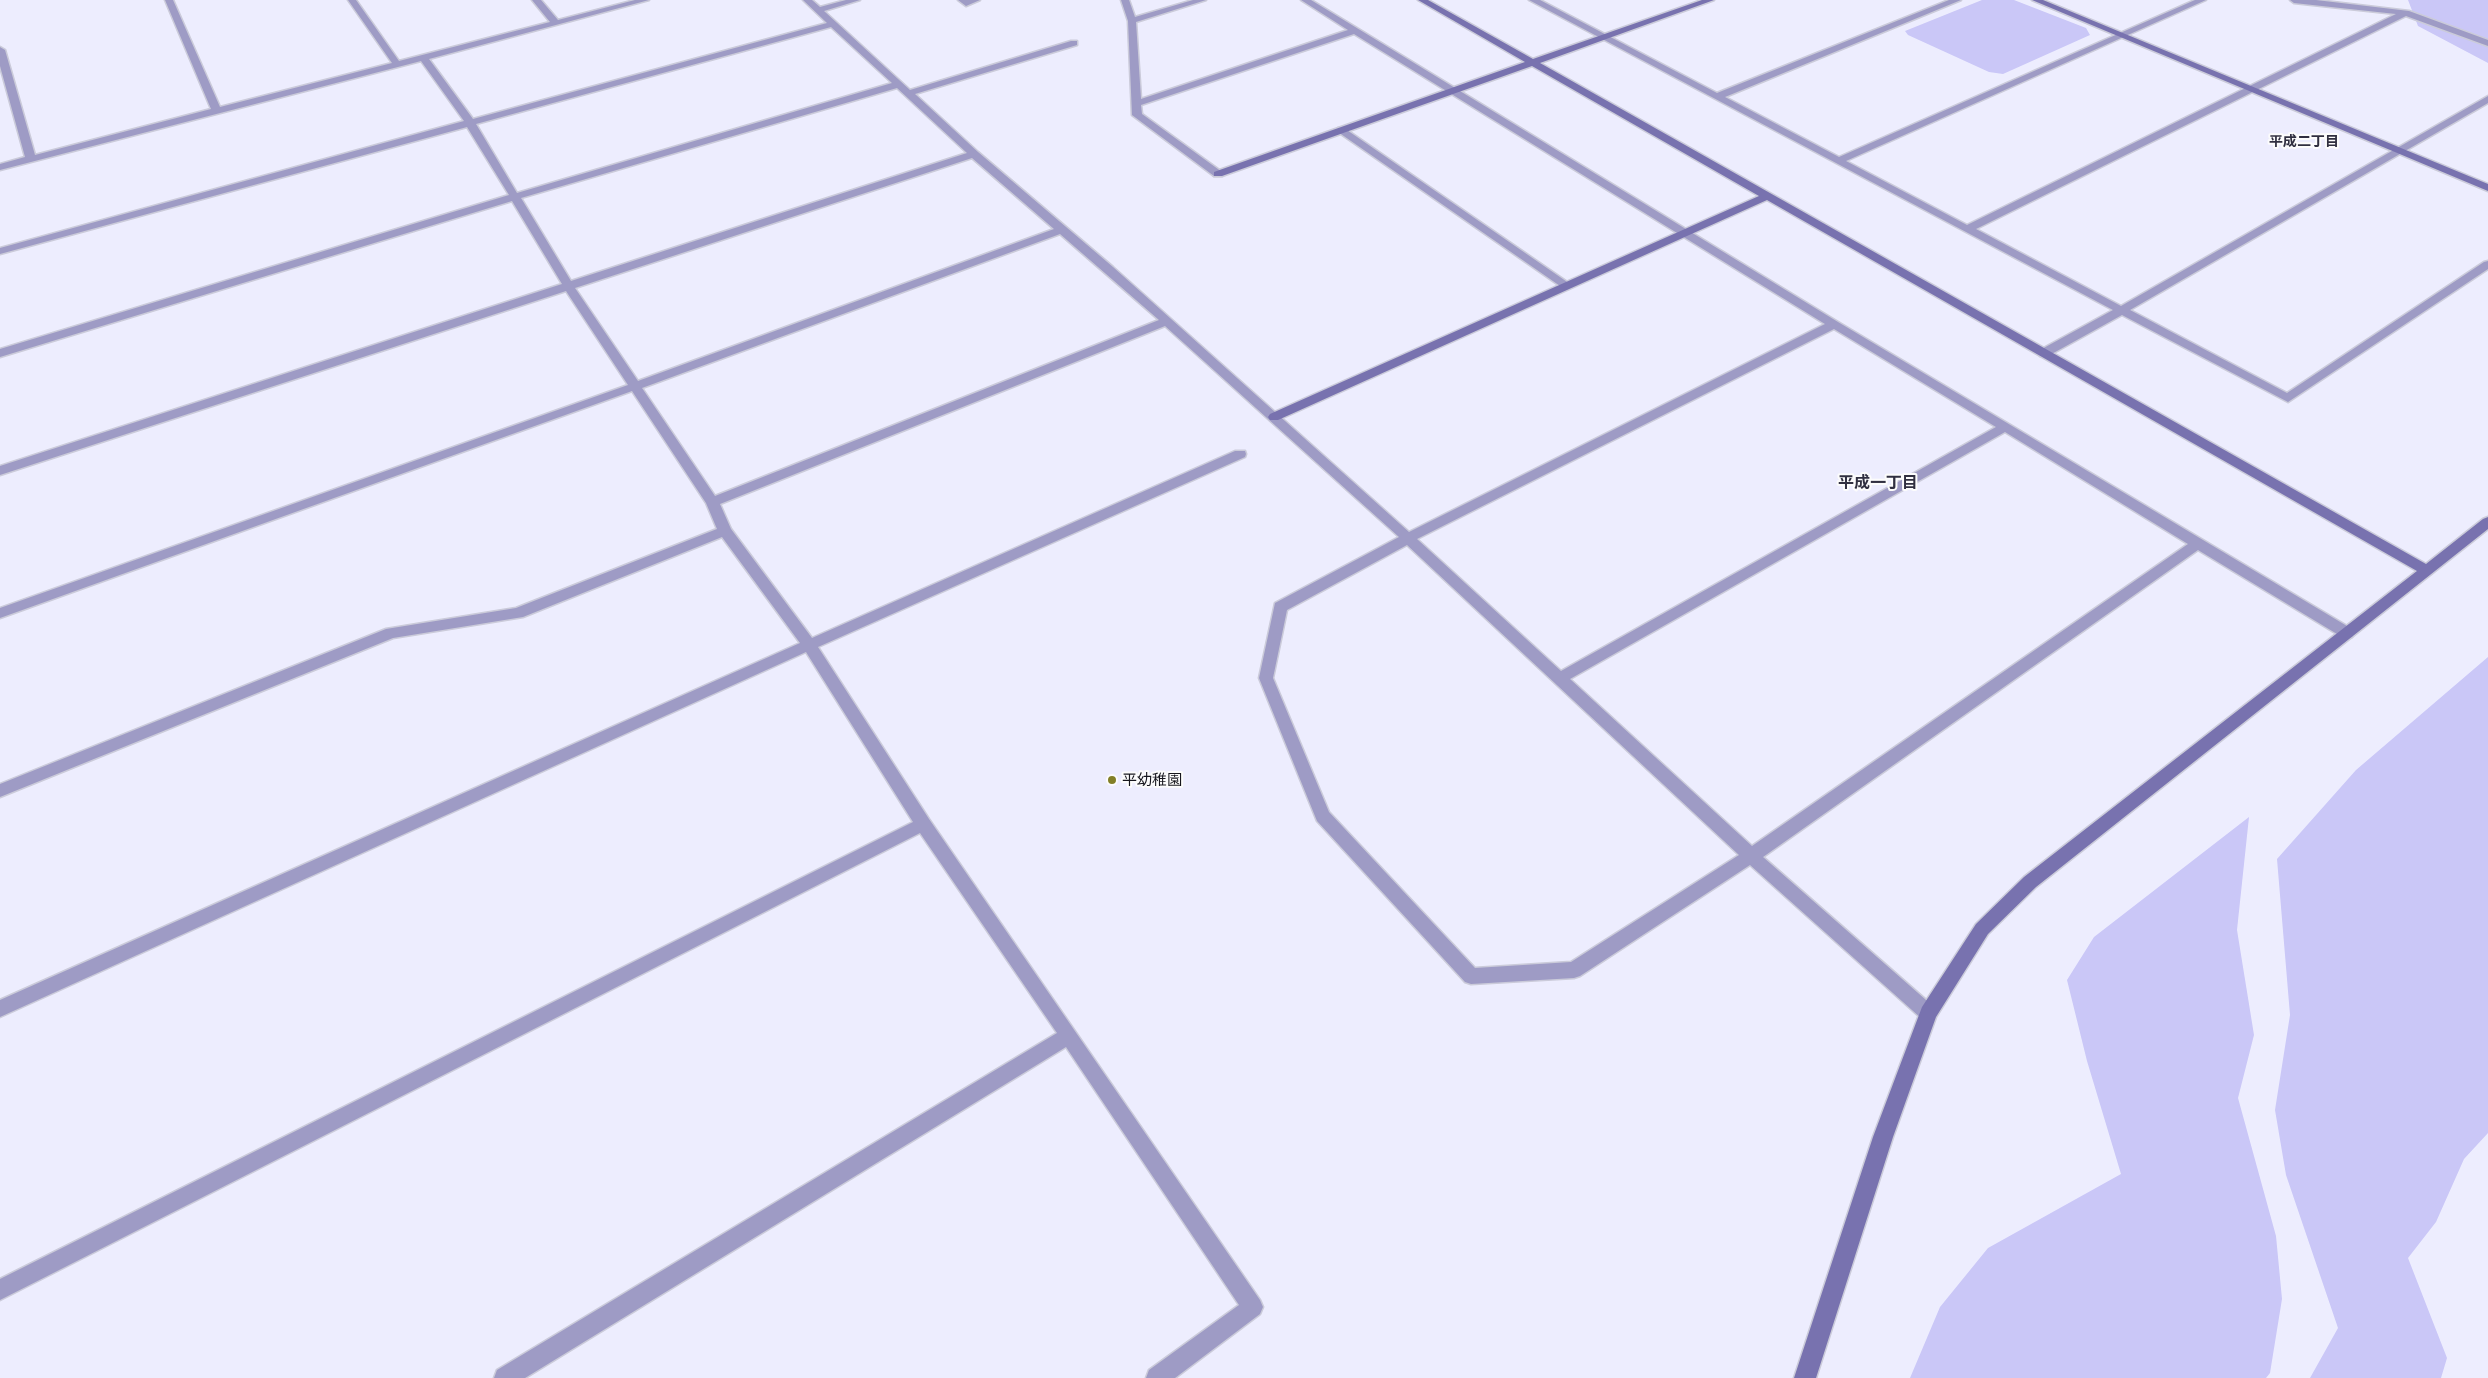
<!DOCTYPE html>
<html>
<head>
<meta charset="utf-8">
<style>
	body { margin:0 }
	canvas { display:block; background:#ededfe }
</style>
</head>
<body>
<canvas width="2488" height="1378"></canvas>
<script>
const ctx = document.querySelector('canvas').getContext('2d');
ctx.lineJoin = 'round';
function paint(path, color) {
  ctx.fillStyle = color;
  ctx.fill(path, 'evenodd');
}
function poly(rows) {
  const path = new Path2D();
  for (const r of rows) {
    path.moveTo(r[0], r[1]);
    for (let i = 2; i < r.length; i += 2) path.lineTo(r[i], r[i + 1]);
  }
  return path;
}
function stroke(path, color, width, dash) {
  ctx.strokeStyle = color;
  ctx.lineWidth = width;
  ctx.lineCap = dash ? 'butt' : 'round';
  ctx.setLineDash(dash || []);
  ctx.stroke(path);
}
function drawText(font, color, halo, rows, align = 'center') {
  ctx.font = font + ' Quicksand,"Noto Sans JP",sans-serif';
  ctx.lineWidth = 4;
  ctx.setLineDash([]);
  ctx.textBaseline = 'middle';
  ctx.strokeStyle = halo;
  ctx.fillStyle = color;
  for (const [text, x, y, turn = 0] of rows) {
    ctx.save();
    ctx.translate(x, y);
    ctx.rotate((+turn || 0) * Math.PI / 180);
    ctx.textAlign = isNaN(turn) ? turn : align;
    if (halo) ctx.strokeText(text, 0, 0);
    ctx.fillText(text, 0, 0);
    ctx.restore();
  }
}
paint(poly([
	[1982,0,2014,0,2086,28,2090,35,2003,74,1989,72,1908,35,1905,31],
	[2408,0,2488,0,2488,63,2418,26],
	[2488,657,2488,1133,2464,1159,2436,1222,2408,1258,2447,1358,2441,1378,2310,1378,2338,1328,2286,1175,2275,1110,2290,1015,2277,859,2356,770],
	[2249,817,2237,930,2254,1035,2238,1098,2276,1236,2282,1299,2270,1373,2266,1378,1910,1378,1940,1307,1988,1248,2121,1174,2087,1061,2067,980,2094,937]
]), '#cac7f7');
const street = poly([
	[165,0,173,0,220,107,392,63,348,0,356,0,399,61,550,22,532,0,541,0,558,20,635,0,649,0,429,59,473,119,827,23,803,0,812,0,820,7,846,0,860,0,824,11,910,90,1071,41,1077,41,1077,45,915,94,978,152,1113,267,1409,532,1825,324,1354,34,1141,105,1142,114,1222,172,1222,176,1214,176,1132,115,1128,21,1121,0,1129,0,1135,17,1193,0,1206,0,1136,22,1141,99,1348,30,1301,0,1311,0,1838,322,2352,629,2354,633,2352,637,2347,638,2342,637,2198,550,1763,857,1934,1007,1937,1013,1934,1019,1928,1021,1922,1019,1750,865,1580,976,1574,978,1471,984,1465,982,1317,821,1259,678,1275,603,1399,537,1165,326,720,504,731,529,812,638,1235,451,1245,451,1246,454,1245,457,818,647,929,819,1260,1300,1263,1307,1260,1314,1175,1378,1146,1378,1149,1370,1239,1305,1066,1047,525,1378,494,1378,497,1370,1057,1033,920,833,0,1300,0,1279,913,822,806,652,0,1017,0,1000,800,643,722,537,523,617,393,638,0,797,0,784,386,629,516,608,717,529,706,503,632,391,0,618,0,608,628,385,566,291,0,475,0,466,562,284,512,201,0,357,0,349,509,195,467,127,0,254,0,248,464,121,421,61,0,170,0,164,25,157,0,66,0,47,5,50,35,155,211,109,165,0],
	[831,27,892,83,517,193,476,124,831,27],
	[897,88,967,153,571,281,521,198,897,88],
	[972,158,1054,229,638,381,575,288,972,158],
	[1060,234,1159,320,715,496,642,388,1060,234],
	[1834,329,1996,427,1561,671,1417,539,1834,329],
	[2005,432,2188,544,1752,846,1570,679,2005,432],
	[1407,545,1739,855,1571,962,1475,968,1329,812,1273,678,1287,610,1407,545],
	[958,0,980,0,966,6,958,0],
	[1529,0,1540,0,1717,93,1949,0,1961,0,1725,97,1839,157,2195,0,2206,0,1846,161,1967,225,2396,14,2294,3,2290,0,2316,0,2409,11,2488,40,2488,46,2406,16,1976,229,2121,306,2488,96,2488,103,2130,310,2287,393,2484,262,2488,261,2488,269,2288,402,2122,315,2048,356,2040,356,2040,350,2113,310,1529,0],
	[1338,128,1344,128,1573,286,1567,289,1563,288,1338,132,1338,128]
]);
const secondary = poly([
	[1418,0,1428,0,1533,59,1702,0,1714,0,1540,63,2426,564,2483,519,2488,517,2488,529,2036,887,1988,934,1936,1017,1893,1137,1816,1378,1794,1378,1873,1137,1922,1007,1976,924,2024,877,2417,571,1767,200,1278,420,1270,420,1268,417,1270,414,1759,196,1532,66,1222,176,1214,176,1214,172,1525,62,1418,0],
	[2032,0,2043,0,2488,184,2488,191,2032,0]
]);
stroke(street, '#cbcbda', 3);
stroke(secondary, '#cbcbda', 3);
paint(street, '#9e9bc5');
paint(secondary, '#7872af');
for (const [x, y, r, color] of [
	[1112,780,5,"#827f27"]
]) {
  const dot = new Path2D();
  dot.arc(x, y, r, 0, 2 * Math.PI);
  ctx.fillStyle = color;
  ctx.fill(dot);
  stroke(dot, '#fcfcfc', 2);
}
drawText('bold 14px', '#302f40', '#fcfcfc', [
	["平成二丁目",2304,142]
]);
drawText('15px', '#16161d', '#fcfcfc', [
	["平幼稚園",1122,780]
], 'left');
drawText('bold 16px', '#302f40', '#fcfcfc', [
	["平成一丁目",1878,483]
]);
</script>
</body>
</html>
